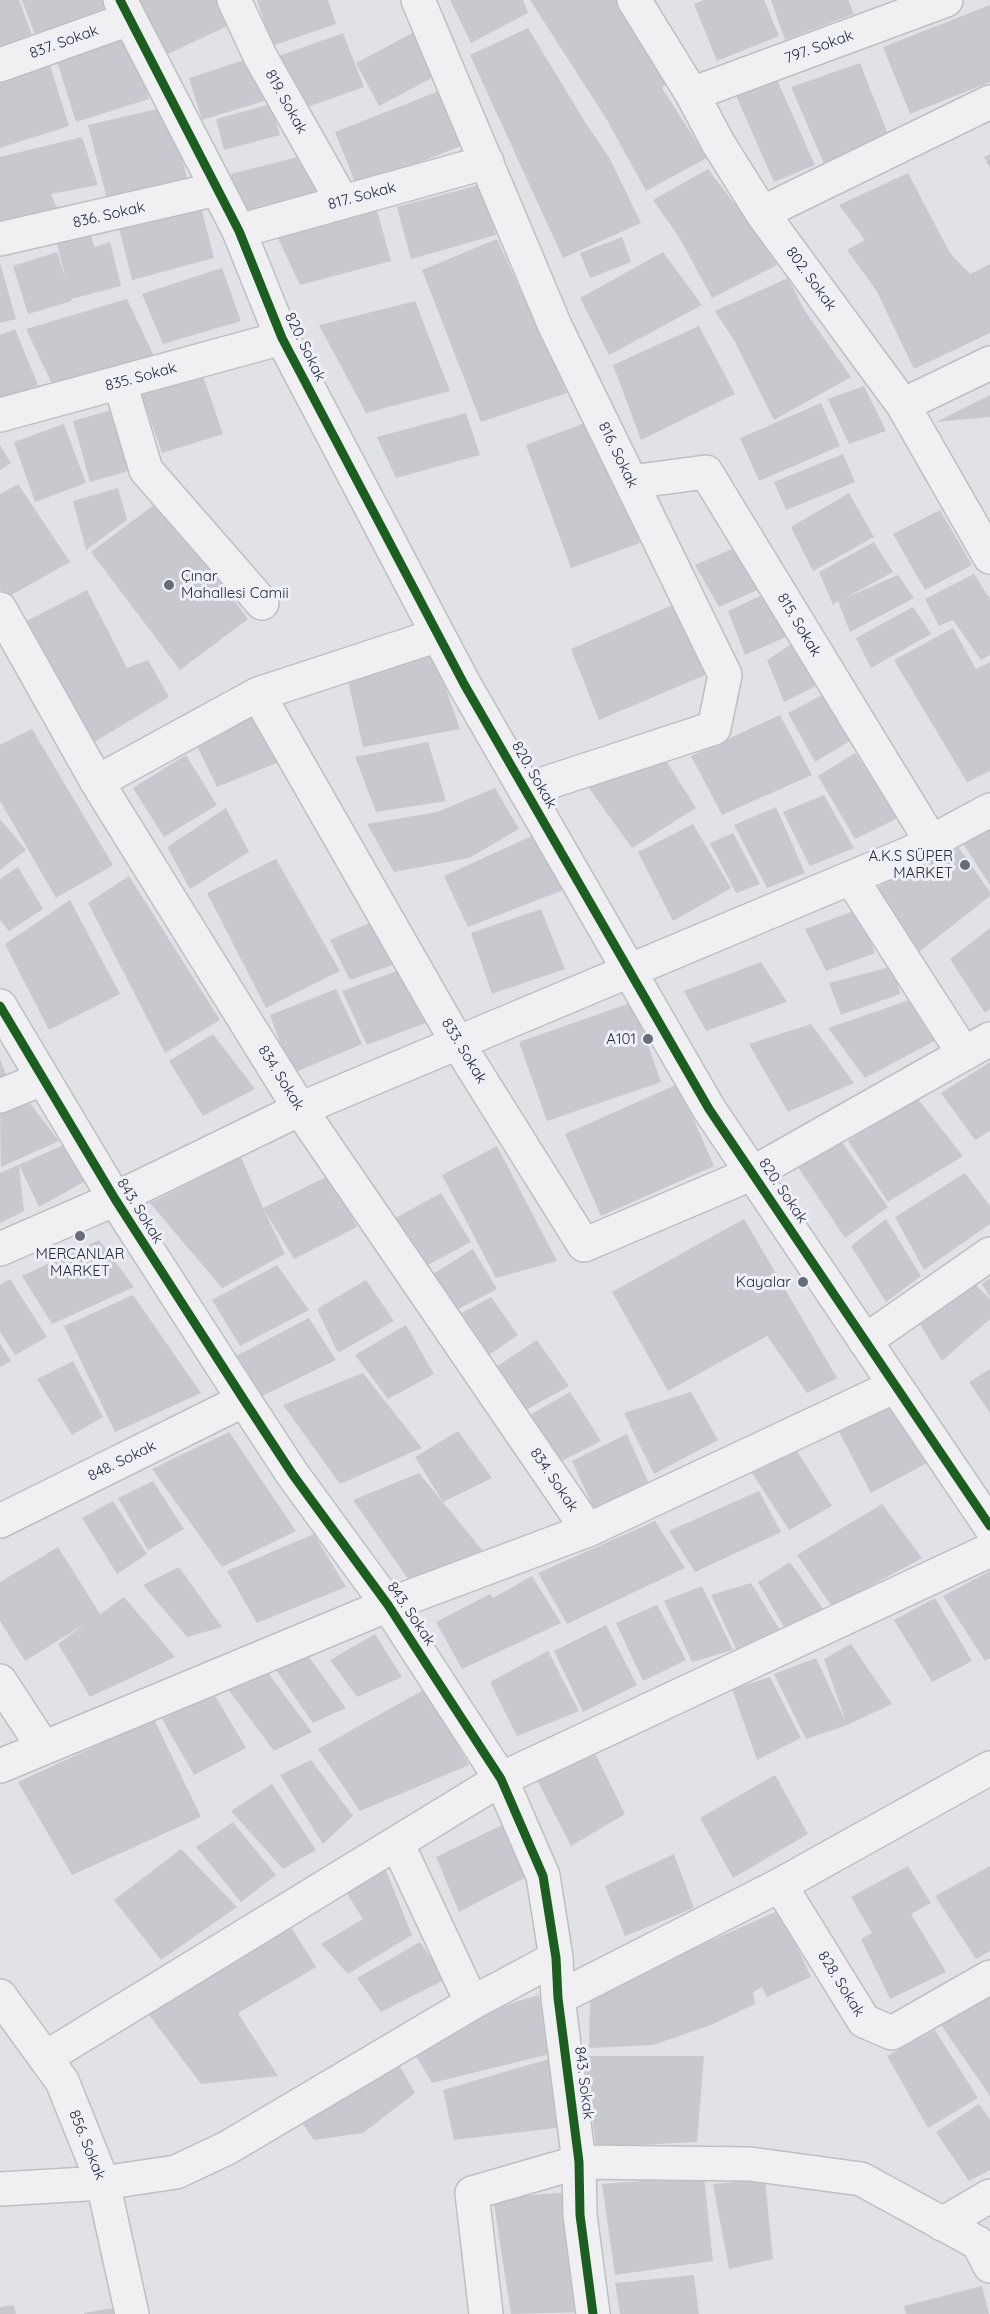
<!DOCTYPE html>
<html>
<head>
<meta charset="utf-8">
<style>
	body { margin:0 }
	canvas { display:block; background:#e1e2e6 }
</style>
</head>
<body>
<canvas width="990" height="2314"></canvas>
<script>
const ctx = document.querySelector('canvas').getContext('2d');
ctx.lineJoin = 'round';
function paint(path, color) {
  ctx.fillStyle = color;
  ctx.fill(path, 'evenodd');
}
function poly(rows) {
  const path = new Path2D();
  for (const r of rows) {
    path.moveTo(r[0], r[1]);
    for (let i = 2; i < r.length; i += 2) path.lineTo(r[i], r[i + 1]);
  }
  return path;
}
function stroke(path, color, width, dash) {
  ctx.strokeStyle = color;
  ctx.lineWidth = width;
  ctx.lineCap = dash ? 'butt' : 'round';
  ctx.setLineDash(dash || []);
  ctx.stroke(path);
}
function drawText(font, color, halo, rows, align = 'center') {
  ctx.font = font + ' Quicksand,sans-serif';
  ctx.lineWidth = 6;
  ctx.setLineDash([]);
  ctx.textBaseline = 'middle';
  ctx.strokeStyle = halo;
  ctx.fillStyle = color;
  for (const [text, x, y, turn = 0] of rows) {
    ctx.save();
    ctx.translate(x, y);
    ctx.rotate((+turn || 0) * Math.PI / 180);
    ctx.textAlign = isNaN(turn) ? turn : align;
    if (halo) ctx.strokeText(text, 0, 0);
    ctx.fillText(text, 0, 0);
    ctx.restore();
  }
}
paint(poly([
	[0,0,19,0,33,38,0,49],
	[22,0,111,0,113,5,35,35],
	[138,0,226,0,236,22,159,58],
	[257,0,328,0,336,24,272,46],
	[450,0,523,0,528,13,471,43],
	[530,0,616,0,670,79,662,88,707,158,646,191,607,120],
	[704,0,764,0,779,36,717,61,694,4],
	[771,0,848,0,854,14,785,40],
	[990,5,990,82,910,114,883,47],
	[528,28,585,122,610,159,641,223,563,258,470,55],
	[127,29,149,99,76,122,54,52],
	[420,29,443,72,379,106,356,63],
	[343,33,364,87,299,110,279,56],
	[250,58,264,101,202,120,189,78],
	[49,62,69,126,0,148,0,78],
	[860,63,889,137,825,166,791,87],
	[773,71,815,165,774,182,733,89],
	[444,89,466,144,357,187,335,132],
	[271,104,280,135,224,150,216,119],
	[170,106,187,179,107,199,88,125],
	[82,137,98,185,51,194,58,210,0,224,0,157],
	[990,154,990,168,984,157],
	[306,155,317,197,240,214,231,174],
	[708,169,744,216,777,265,712,298,679,237,653,200],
	[908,173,950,253,970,274,990,264,990,333,914,369,876,290,847,250,865,240,839,205],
	[482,184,496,235,411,259,397,207],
	[201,207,214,258,132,280,119,228],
	[376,207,391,261,300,285,274,230],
	[89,227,94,247,110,242,121,286,71,299,72,301,28,314,13,266,57,252,66,280,55,236],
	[622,237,631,262,590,278,580,253],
	[497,239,567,393,481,422,422,270],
	[663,252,702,305,609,355,580,298],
	[0,263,16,319,0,323],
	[222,268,241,321,163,344,142,294],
	[788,278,805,311,851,377,774,420,735,342,715,311],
	[127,299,154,356,53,386,26,329],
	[415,301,450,391,366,413,319,325],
	[699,326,735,394,641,440,613,365],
	[15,329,38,385,0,401,0,335],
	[202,373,223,434,162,453,141,393],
	[864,386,886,431,849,444,828,399],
	[990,395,990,417,936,422],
	[821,403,840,446,759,481,740,438],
	[122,407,139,468,90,482,73,421],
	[466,413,480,455,396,478,377,437],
	[595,419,640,543,571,568,526,445],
	[64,424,86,483,35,502,14,442],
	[0,445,11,463,0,470],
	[843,454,855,482,786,510,774,482],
	[18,484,70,562,6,598,0,589,0,494],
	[118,488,127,520,86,550,73,501],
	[849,493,874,537,813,571,791,527],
	[159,501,248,619,180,670,91,552],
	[940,510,972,565,925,590,893,534],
	[874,542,893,572,845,598,898,575,914,598,850,632,838,601,833,605,819,572],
	[741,545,769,585,719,607,695,565],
	[974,574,990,599,990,655,981,660,953,620,939,626,925,599],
	[87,590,127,668,148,660,169,697,86,747,19,625],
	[771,591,795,633,745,655,728,611],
	[675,604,710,673,599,720,571,649],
	[913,607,931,634,871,668,856,638],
	[953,628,976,669,990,662,990,771,967,782,894,660],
	[793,643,826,681,784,702,767,660],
	[433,652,460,729,363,747,347,677],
	[828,692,855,738,815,762,788,713],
	[253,712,279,762,217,787,195,742],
	[780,715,812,775,722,815,691,756],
	[32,729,113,865,56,898,0,801,0,745],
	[428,742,446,801,376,812,355,757],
	[855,753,900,817,855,839,818,776],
	[186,755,217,805,164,837,133,788],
	[665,759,696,808,632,848,586,784],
	[495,788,519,829,469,858,394,872,367,824,437,812],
	[824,795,854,848,810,866,783,812],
	[776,807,805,873,767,888,734,825],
	[226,808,249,852,190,889,167,847],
	[0,819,26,850,0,870],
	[990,822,990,885,960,839],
	[693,824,731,888,673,921,638,852],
	[733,833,760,884,736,893,710,843],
	[534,835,566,889,468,927,444,876],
	[954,841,990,892,990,896,915,955,877,888],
	[276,859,340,971,266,1008,207,893],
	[18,867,43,909,9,931,0,920,0,879],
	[129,876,220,1020,165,1053,88,903],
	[70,900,120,994,49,1030,5,944],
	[541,909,565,969,492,994,471,933],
	[859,909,875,953,826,971,805,929],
	[376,920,404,961,350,980,330,940],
	[990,928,990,1009,985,1013,950,959],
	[761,962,787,1002,706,1031,684,991],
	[894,966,900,994,841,1015,829,983],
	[408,967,436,1019,367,1045,342,991],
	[336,989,362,1044,291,1074,270,1015],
	[915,998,940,1038,865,1078,828,1028],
	[633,1002,661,1082,547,1121,519,1042],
	[811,1024,854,1083,788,1112,749,1044],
	[213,1034,255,1089,203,1116,169,1061],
	[0,1059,7,1077,0,1079],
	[990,1062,990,1131,975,1140,941,1093],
	[678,1084,714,1166,601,1216,565,1134],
	[26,1098,59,1141,1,1167,0,1110],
	[917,1098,963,1156,888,1202,848,1141],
	[839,1138,888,1207,845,1238,796,1164],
	[68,1143,89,1179,39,1207,19,1165,24,1211,0,1223,0,1173],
	[497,1146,557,1261,496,1278,442,1175],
	[241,1157,263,1208,330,1175,357,1227,294,1259,263,1208,285,1254,222,1288,150,1203],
	[965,1173,990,1206,990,1224,924,1270,895,1217],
	[441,1193,471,1242,420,1269,390,1221],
	[744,1219,837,1378,807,1393,767,1336,668,1391,612,1292],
	[886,1219,921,1276,886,1302,851,1246],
	[99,1240,134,1287,52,1324,22,1276],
	[473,1249,497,1289,449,1314,425,1279],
	[277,1265,309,1310,240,1346,212,1300],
	[990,1278,990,1297,982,1284],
	[10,1279,47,1337,15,1355,0,1332,0,1285],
	[366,1280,394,1321,338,1353,317,1309],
	[976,1285,990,1299,990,1319,942,1361,918,1321],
	[133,1295,201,1393,115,1432,64,1326],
	[491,1297,518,1335,480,1361,452,1318],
	[309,1318,336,1360,258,1398,236,1356],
	[406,1325,434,1374,388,1399,355,1355],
	[537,1340,569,1386,517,1415,488,1372],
	[0,1343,11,1361,0,1367],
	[73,1361,103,1417,72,1435,37,1379],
	[990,1369,990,1413,969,1382],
	[363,1373,422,1448,340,1484,283,1405],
	[570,1392,601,1441,550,1467,521,1420],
	[691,1392,718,1440,654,1474,624,1413],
	[890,1402,927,1463,871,1493,837,1428],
	[458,1431,492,1478,443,1502,415,1457],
	[229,1432,296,1531,222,1567,152,1469],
	[627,1434,649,1484,594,1509,572,1461],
	[797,1451,832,1506,789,1530,752,1473],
	[419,1473,487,1556,408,1579,353,1500],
	[153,1481,184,1529,148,1550,118,1498],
	[759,1491,781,1532,695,1572,669,1531],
	[113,1501,147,1554,117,1574,82,1518],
	[882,1504,922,1558,832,1607,797,1555],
	[655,1521,685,1568,567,1624,538,1573],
	[314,1534,346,1587,257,1623,227,1571],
	[58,1547,100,1614,124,1597,175,1657,90,1697,58,1644,85,1624,25,1661,0,1621,0,1582],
	[790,1562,826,1613,788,1634,758,1582],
	[179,1567,222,1627,187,1637,143,1585],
	[990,1571,990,1658,985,1661,943,1596],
	[532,1576,561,1623,462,1669,436,1622,490,1594,493,1598],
	[751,1583,783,1635,737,1651,711,1595],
	[702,1586,733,1650,692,1662,664,1601],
	[935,1598,972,1661,932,1682,894,1620],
	[657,1605,686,1660,643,1681,616,1623],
	[606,1625,637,1685,583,1712,554,1651],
	[375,1634,402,1677,357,1697,330,1660],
	[851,1644,892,1704,847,1725,806,1739,774,1674,816,1658,846,1722,824,1659],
	[548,1651,579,1711,517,1736,490,1682],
	[309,1657,346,1708,313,1723,276,1670],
	[263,1666,312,1732,274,1751,227,1688],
	[770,1677,801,1738,757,1760,732,1689],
	[425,1689,469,1765,360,1811,318,1749],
	[214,1694,246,1748,194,1775,162,1719],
	[154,1719,201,1817,72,1875,18,1782],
	[595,1753,625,1814,571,1846,536,1778],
	[311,1760,353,1816,323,1844,280,1775],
	[775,1775,808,1834,733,1878,700,1818],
	[272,1784,316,1850,283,1869,231,1811],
	[233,1822,276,1875,241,1902,196,1847],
	[502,1825,528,1876,459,1912,436,1857],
	[181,1849,237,1907,161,1960,114,1900],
	[674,1854,694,1908,625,1936,605,1886],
	[908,1866,931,1903,911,1914,946,1972,890,1999,861,1939,872,1933,851,1897],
	[990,1866,990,1951,976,1959,935,1896],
	[385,1868,412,1935,348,1974,321,1944,363,1919,344,1889],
	[780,1910,811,1977,767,1997,762,1987,753,1992,755,2004,711,2025,653,2045,589,2048,590,1990,683,1953],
	[288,1922,316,1967,238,2013,278,2076,201,2084,147,2012],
	[420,1942,446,1979,381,2012,357,1978],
	[539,1995,550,2054,432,2083,412,2049,469,2016],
	[990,1996,990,2096,941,2025],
	[935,2030,978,2098,928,2128,887,2056],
	[394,2056,415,2093,363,2133,314,2140,297,2116],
	[584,2056,704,2056,697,2142,596,2147],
	[552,2058,564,2127,454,2140,443,2090],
	[979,2104,990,2119,990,2170,969,2181,936,2132],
	[704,2176,713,2261,615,2275,602,2184],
	[765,2180,773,2259,729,2269,713,2184],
	[571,2192,584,2312,511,2314,493,2198],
	[694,2275,699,2314,620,2314,615,2283],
	[982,2286,989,2314,906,2314,904,2306],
	[14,2305,16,2314,0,2314,0,2307],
	[119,2307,120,2314,84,2314,84,2313]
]), '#c8c9ce');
const minor = poly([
	[120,0,239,231,282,338,464,684,709,1109,990,1526],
	[234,0,260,56,342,201],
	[418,0,555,326,725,675,714,728,525,790],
	[634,0,692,94,718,143,762,213,903,405,990,557],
	[0,65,129,19],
	[692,94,946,0],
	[762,213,990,102],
	[239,231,487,162],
	[0,239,217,189],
	[120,383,146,470,262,603],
	[903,405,990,363],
	[0,415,282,338],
	[631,482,706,472,931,841],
	[0,609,97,782,300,1109,588,1530],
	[258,694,457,1042,584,1245,753,1173,990,1039],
	[97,782,258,694,438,635],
	[851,878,964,1054],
	[0,1006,115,1199,244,1400,293,1475,388,1605,501,1779,543,1876,556,1958,558,1998,579,2162,580,2215,593,2314],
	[0,1096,42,1079],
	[0,1249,115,1199,300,1109,910,853,990,810],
	[865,1341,990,1254],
	[0,1521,244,1400],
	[0,1681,43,1747],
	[0,1766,388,1605,588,1530,895,1386],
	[397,1843,472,2003],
	[780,1885,864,2021,892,2033,990,1977],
	[0,1996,62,2081,103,2183,132,2314],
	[558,1998,780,1885,990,1768],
	[45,2058,501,1779,990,1550],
	[0,2189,103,2183,176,2172,227,2148,472,2003,556,1958],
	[942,2224,990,2196],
	[486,2314,472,2193,579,2162,750,2164,861,2179,978,2243,990,2266]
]);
stroke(minor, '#bebfc4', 36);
stroke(minor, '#f0f0f3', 33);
stroke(poly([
	[120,0,239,231,282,338,464,684,709,1109,990,1526],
	[0,1006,115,1199,244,1400,293,1475,388,1605,501,1779,543,1876,556,1958,558,1998,579,2162,580,2215,593,2314]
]), '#1b5e20', 9);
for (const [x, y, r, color] of [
	[169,585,6,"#676c7b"],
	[965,865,6,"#676c7b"],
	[648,1039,6,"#676c7b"],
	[80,1236,6,"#676c7b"],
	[803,1282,6,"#676c7b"]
]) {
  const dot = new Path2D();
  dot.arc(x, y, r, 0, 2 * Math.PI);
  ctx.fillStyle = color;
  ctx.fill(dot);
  stroke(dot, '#eef0f6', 2);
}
drawText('15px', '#262c41', '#eef0f6', [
	["837. Sokak",64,42,-20],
	["797. Sokak",819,47,-20],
	["819. Sokak",286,102,61],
	["817. Sokak",362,196,-15],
	["836. Sokak",109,215,-13],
	["802. Sokak",811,279,54],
	["820. Sokak",305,347,64],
	["835. Sokak",141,377,-15],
	["816. Sokak",618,455,64],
	["815. Sokak",799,625,59],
	["820. Sokak",534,775,60],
	["833. Sokak",464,1051,59],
	["834. Sokak",281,1078,58],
	["820. Sokak",783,1191,56],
	["843. Sokak",140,1211,58],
	["848. Sokak",122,1461,-26],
	["834. Sokak",554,1480,56],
	["843. Sokak",411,1614,56],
	["828. Sokak",841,1984,58],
	["843. Sokak",584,2083,83],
	["856. Sokak",87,2145,68]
]);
drawText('15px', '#262c41', '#eef0f6', [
	["Çınar",181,576,"left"],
	["Mahallesi Camii",181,593,"left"],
	["A.K.S SÜPER",953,856],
	["MARKET",953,873],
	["A101",636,1039],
	["MERCANLAR",80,1254,"center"],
	["MARKET",80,1271,"center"],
	["Kayalar",791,1282]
], 'right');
</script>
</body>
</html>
